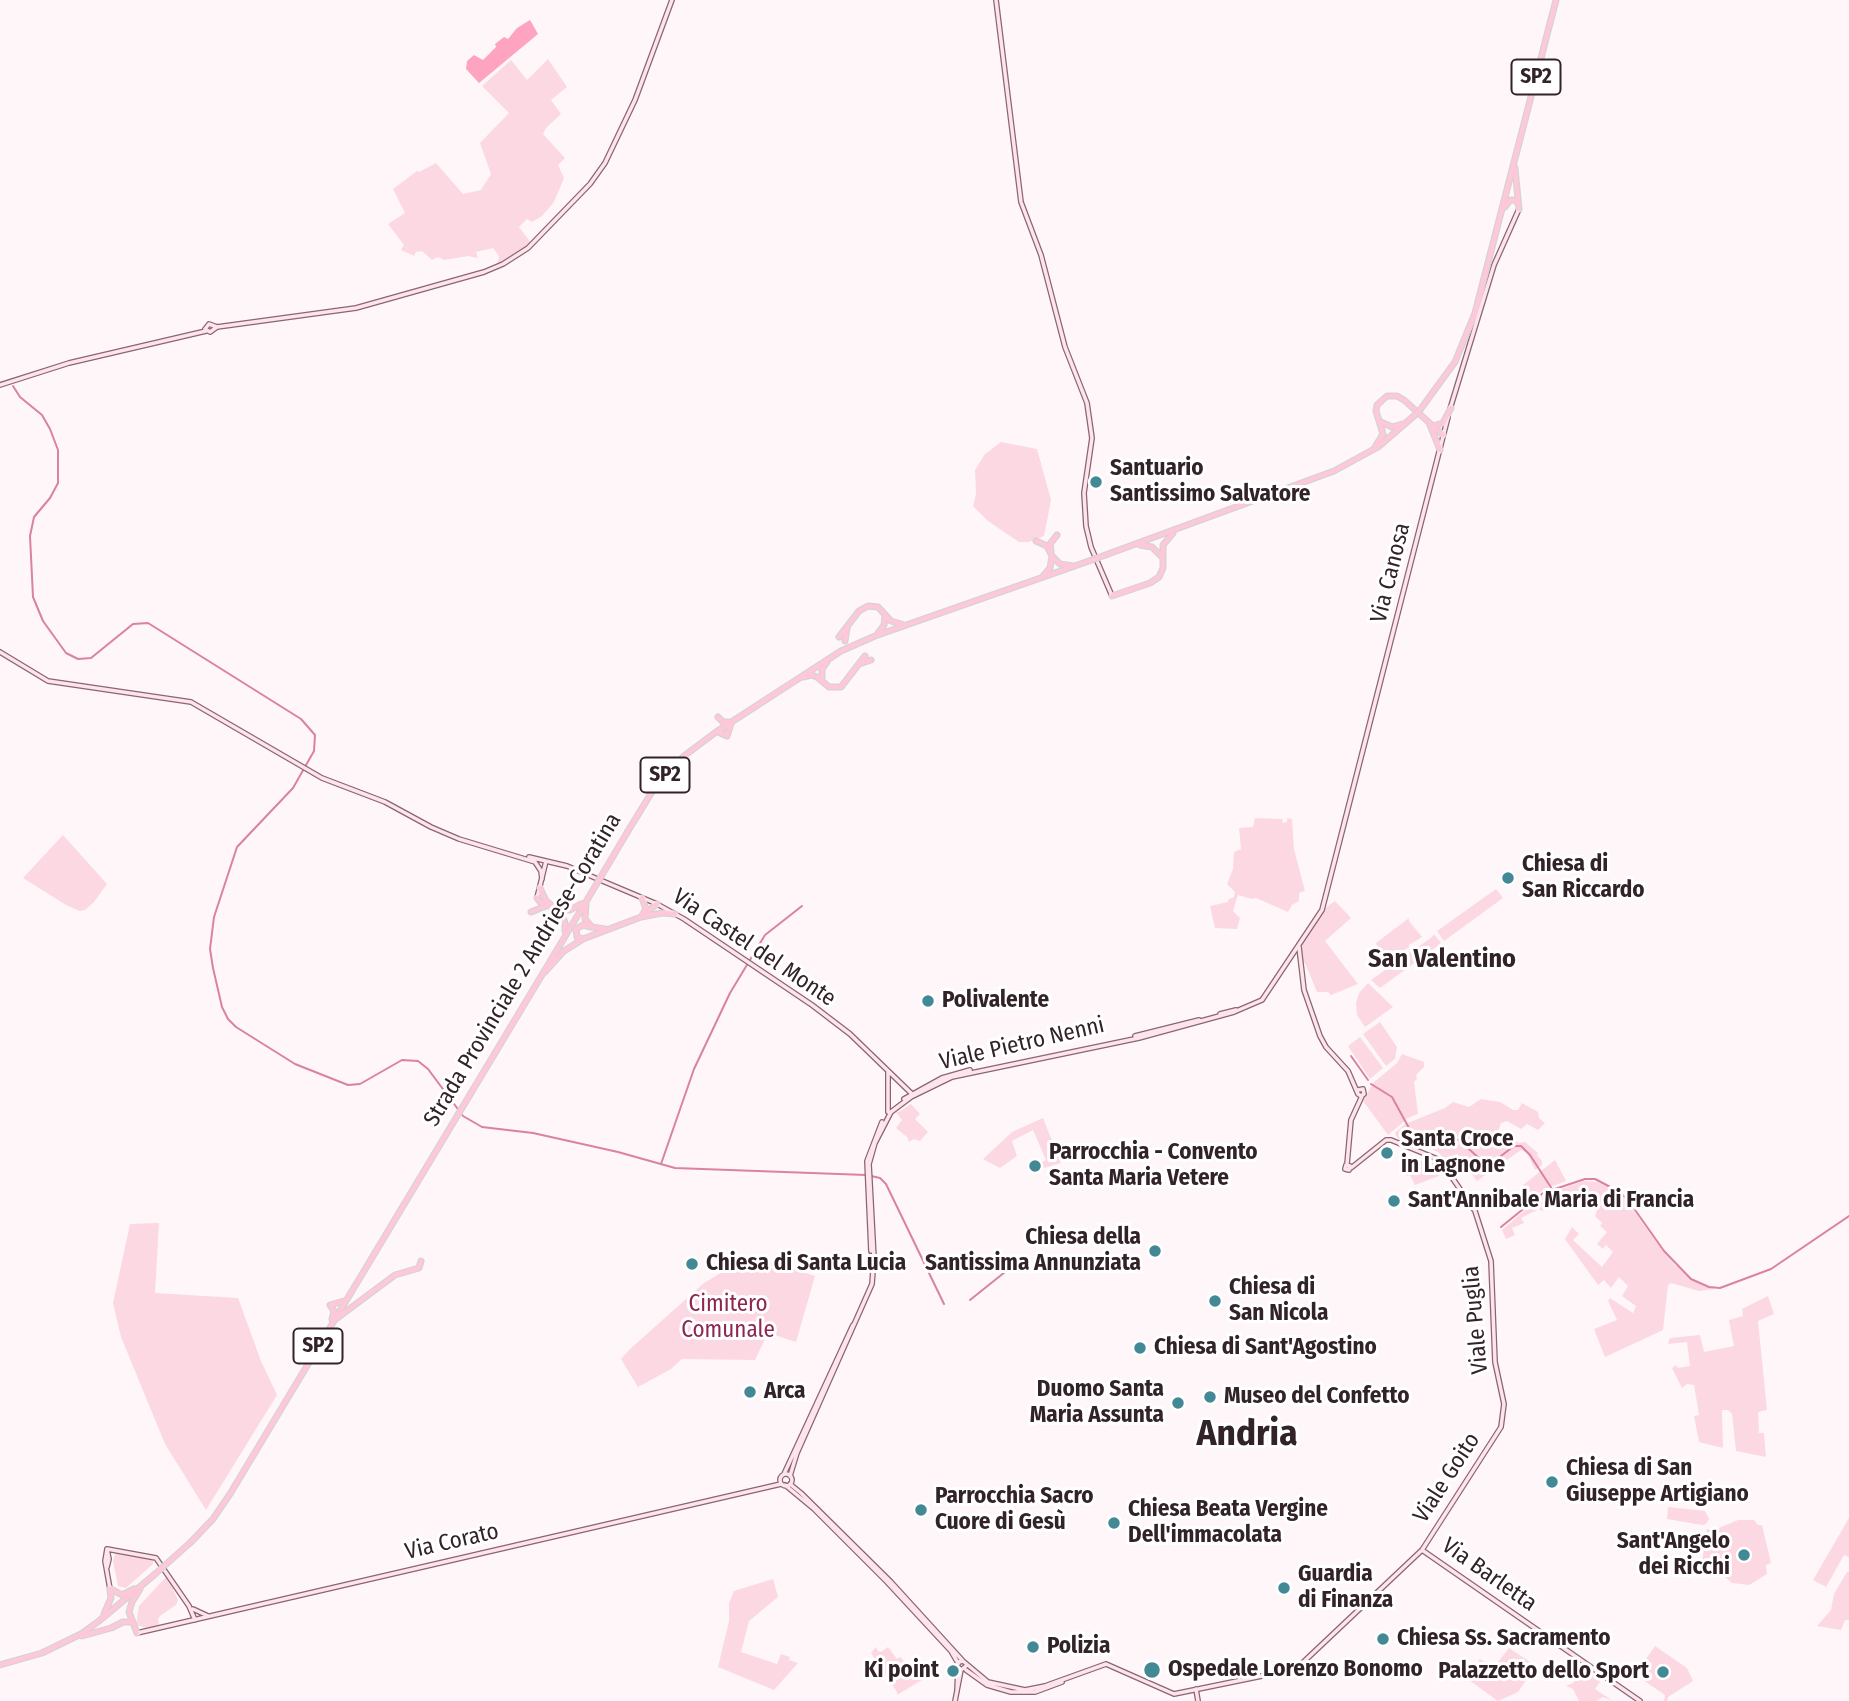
<!DOCTYPE html>
<html>
<head>
<meta charset="utf-8">
<style>
	body { margin:0 }
	canvas { display:block; background:#fef6f8 }
</style>
</head>
<body>
<canvas width="1849" height="1701"></canvas>
<script>
const ctx = document.querySelector('canvas').getContext('2d');
ctx.lineJoin = 'round';
function paint(path, color) {
  ctx.fillStyle = color;
  ctx.fill(path, 'evenodd');
}
function poly(rows) {
  const path = new Path2D();
  for (const r of rows) {
    if (r.length === 3) {
      path.moveTo(r[0] + r[2], r[1]);
      path.arc(r[0], r[1], r[2], 0, 2 * Math.PI);
      continue;
    }
    path.moveTo(r[0], r[1]);
    for (let i = 2; i < r.length; i += 2) path.lineTo(r[i], r[i + 1]);
  }
  return path;
}
function stroke(path, color, width, dash) {
  ctx.strokeStyle = color;
  ctx.lineWidth = width;
  ctx.lineCap = dash ? 'butt' : 'round';
  ctx.setLineDash(dash || []);
  ctx.stroke(path);
}
function drawText(font, color, halo, rows, align = 'center') {
  ctx.font = font + ' "Fira Sans Condensed",sans-serif';
  ctx.lineWidth = 6;
  ctx.setLineDash([]);
  ctx.textBaseline = 'middle';
  ctx.strokeStyle = halo;
  ctx.fillStyle = color;
  for (const [text, x, y, turn = 0] of rows) {
    ctx.save();
    ctx.translate(x, y);
    ctx.rotate((+turn || 0) * Math.PI / 180);
    ctx.textAlign = isNaN(turn) ? turn : align;
    if (halo) ctx.strokeText(text, 0, 0);
    ctx.fillText(text, 0, 0);
    ctx.restore();
  }
}
paint(poly([
	[548,59,567,87,551,100,561,114,546,128,543,134,565,158,558,165,564,178,554,202,542,216,532,222,527,219,519,227,531,243,497,265,499,256,493,248,476,252,478,258,468,256,444,260,438,257,432,260,422,251,416,252,414,256,401,250,404,245,388,224,405,213,393,189,417,171,419,172,436,163,463,194,481,190,491,174,480,143,509,113,482,86,511,60,527,80],
	[1001,442,1037,449,1051,500,1044,536,1029,542,1019,542,988,521,973,506,976,494,975,470,985,454],
	[1255,818,1282,819,1283,823,1287,822,1287,818,1292,819,1294,849,1305,891,1299,893,1299,901,1292,905,1288,912,1256,898,1252,899,1238,895,1233,911,1240,918,1237,929,1215,928,1210,906,1228,902,1229,899,1234,897,1235,892,1227,884,1233,869,1234,852,1241,849,1239,828,1253,827],
	[63,835,107,884,94,902,85,910,80,911,66,905,23,878],
	[1496,889,1503,898,1444,941,1437,931],
	[1335,901,1351,918,1325,941,1358,984,1331,995,1328,992,1317,992,1305,963,1303,963,1300,945,1324,909],
	[1409,918,1409,921,1422,937,1409,945,1409,947,1384,966,1376,943],
	[1434,934,1441,943,1439,945,1380,988,1371,980,1432,937],
	[1368,983,1393,1007,1365,1027,1357,1015,1356,1003,1359,993],
	[1380,1022,1397,1047,1395,1059,1386,1066,1363,1034],
	[1360,1037,1383,1068,1370,1079,1348,1046],
	[1402,1054,1424,1062,1424,1067,1416,1075,1417,1079,1414,1082,1418,1114,1408,1118,1388,1135,1363,1101,1373,1083,1397,1063],
	[1481,1099,1500,1102,1513,1110,1518,1110,1522,1103,1538,1112,1539,1118,1545,1123,1538,1130,1527,1124,1521,1129,1507,1121,1501,1123,1498,1132,1519,1143,1525,1142,1538,1153,1537,1155,1542,1161,1542,1165,1535,1170,1527,1153,1521,1150,1477,1181,1460,1159,1454,1156,1446,1161,1438,1152,1408,1138,1399,1139,1396,1136,1395,1133,1405,1124,1445,1108,1453,1102,1469,1107],
	[911,1104,920,1114,915,1119,928,1132,920,1141,914,1139,909,1142,907,1137,896,1128,902,1120,896,1112,899,1112],
	[1043,1118,1061,1163,1044,1168,1042,1162,1046,1160,1033,1130,1012,1141,1017,1156,1000,1168,983,1159,1012,1132],
	[1412,1158,1436,1164,1438,1161,1441,1166,1438,1170,1439,1176,1415,1185,1410,1175,1407,1176,1400,1162,1402,1159],
	[1555,1160,1566,1181,1545,1189,1531,1198,1523,1185],
	[1584,1181,1597,1182,1614,1190,1626,1200,1662,1250,1675,1265,1695,1281,1715,1289,1699,1291,1671,1283,1668,1285,1663,1330,1605,1357,1594,1329,1617,1320,1608,1301,1610,1298,1633,1313,1636,1306,1622,1296,1628,1286,1619,1277,1611,1288,1604,1280,1598,1285,1565,1239,1572,1227,1579,1234,1573,1240,1602,1267,1613,1252,1606,1245,1603,1249,1597,1244,1607,1232,1600,1226,1602,1223,1595,1216,1598,1207,1580,1199,1565,1202,1562,1193,1554,1195,1558,1205,1541,1211,1537,1204,1535,1205,1537,1210,1521,1218,1524,1223,1512,1228,1515,1235,1506,1239,1502,1230,1541,1196],
	[159,1223,155,1293,238,1298,261,1361,277,1395,206,1510,165,1444,121,1337,113,1303,130,1224],
	[758,1258,815,1276,796,1342,768,1333,755,1360,682,1359,671,1369,638,1387,621,1359,630,1349,704,1283,744,1259],
	[1768,1296,1774,1314,1758,1321,1767,1410,1758,1412,1759,1433,1764,1433,1766,1457,1736,1451,1732,1414,1728,1410,1722,1410,1723,1448,1699,1442,1694,1416,1699,1415,1694,1385,1687,1384,1682,1388,1672,1368,1676,1365,1678,1368,1690,1366,1687,1342,1668,1344,1670,1338,1700,1335,1704,1352,1734,1346,1729,1320,1743,1316,1742,1309],
	[1668,1507,1705,1511,1709,1519,1706,1524,1702,1525,1667,1519],
	[1849,1518,1849,1557,1844,1555,1826,1587,1813,1580],
	[1738,1520,1754,1520,1758,1525,1762,1525,1771,1563,1766,1565,1767,1574,1749,1585,1732,1583,1724,1576,1721,1565,1702,1562,1707,1529,1714,1530],
	[123,1553,153,1558,153,1564,126,1588,118,1586,113,1561,115,1554],
	[1847,1572,1849,1572,1849,1620,1845,1620,1841,1630,1817,1626,1831,1610,1834,1594],
	[167,1576,178,1600,176,1605,161,1615,158,1619,159,1626,146,1628,136,1625,139,1606],
	[773,1579,778,1597,749,1621,741,1652,777,1664,781,1654,790,1657,789,1660,798,1663,774,1690,718,1667,729,1621,729,1603,734,1591],
	[1655,1646,1687,1668,1693,1681,1668,1697,1667,1701,1664,1701,1665,1695,1637,1676,1633,1677],
	[876,1647,878,1651,881,1652,888,1647,897,1659,900,1657,922,1680,897,1695,897,1692,871,1653],
	[1509,1648,1536,1666,1518,1692,1498,1701,1466,1678,1480,1659,1490,1666,1498,1662],
	[1590,1670,1602,1679,1595,1689,1613,1701,1603,1697,1596,1701,1579,1701,1573,1689,1566,1686,1573,1683,1582,1671]
]), '#fcd9e2');
paint(poly([
	[530,20,538,34,479,83,466,69,467,61,474,55,483,60,496,47,495,44,504,37,508,39,517,28]
]), '#fea4c0');
stroke(poly([
	[13,386,20,397,42,415,50,429,58,450,58,483,50,498,34,517,30,536,33,597,43,621,66,653,78,659,91,658,133,624,148,623,301,719,315,735,314,751,293,788,237,847,214,917,210,949,213,968,222,1007,228,1019,236,1027,295,1064,348,1085,360,1084,402,1060,418,1061,428,1069,463,1116,482,1127,533,1133,618,1152,675,1168,866,1175],
	[1351,1056,1368,1080],
	[1371,1084,1392,1097,1409,1128,1422,1140,1426,1142,1451,1138,1459,1140,1481,1160,1488,1161,1497,1159,1514,1146,1521,1146,1530,1155,1552,1189],
	[661,1164,694,1069,730,993,765,935,802,906],
	[871,1176,880,1178,886,1184,944,1304],
	[1501,1227,1543,1193,1585,1179,1595,1179,1618,1191,1628,1200,1664,1251,1691,1279,1709,1287,1720,1288,1771,1269,1849,1216],
	[970,1300,1020,1260]
]), '#da839f', 2);
const secondary = poly([
	[996,0,1021,202,1041,255,1065,347,1087,403,1092,438,1084,493,1086,526,1091,547,1112,596],
	[217,327,210,332,205,329,209,324,217,327,356,308,484,272,503,264,528,248,590,184,605,163,635,100,672,0],
	[0,385,69,363,206,331],
	[1450,409,1494,265,1519,209],
	[0,652,48,681,191,702,322,778,385,802,431,827,459,839,535,862,541,871,542,879],
	[529,857,567,866,657,904,684,919,812,1005,850,1034,911,1093],
	[537,898,546,861],
	[1299,947,1304,990,1320,1036,1326,1047,1348,1071,1358,1094,1361,1096,1364,1094,1363,1089,1358,1090],
	[1220,1014,1236,1010],
	[1135,1036,1199,1020],
	[904,1099,942,1078,970,1070],
	[888,1112,888,1072],
	[1347,1164,1351,1120,1362,1096],
	[1346,1165,1350,1166,1349,1170,1345,1169,1346,1165],
	[871,1251,867,1161,882,1122],
	[784,1474,853,1325],
	[786,1480,6],
	[790,1476,797,1453,872,1284,874,1258,869,1164,875,1143,891,1112,911,1097,952,1077,1139,1038,1234,1012,1262,1000,1322,910,1448,417],
	[790,1484,801,1493,891,1582,963,1661],
	[785,1485,814,1509,887,1582,951,1651,958,1663],
	[107,1549,156,1558,189,1606,195,1620],
	[107,1549,105,1561,110,1589],
	[107,1549,109,1559,107,1567],
	[1422,1550,1640,1701],
	[193,1609,208,1616],
	[137,1633,781,1484],
	[1106,1664,1174,1694,1296,1669,1422,1550,1501,1427,1504,1404,1495,1362,1491,1261,1475,1211,1440,1160,1391,1140,1386,1140,1351,1168],
	[966,1666,961,1670,957,1666,959,1662,963,1661,988,1682,1025,1690,1045,1686,1106,1664],
	[966,1670,987,1685,1011,1692,1035,1692,1062,1682],
	[1196,1689,1198,1701],
	[957,1691,958,1668],
	[955,1701,961,1670]
]);
const primary = poly([
	[1515,168,1519,209],
	[1505,207,1510,200,1515,200,1518,204],
	[1420,410,1455,362,1475,313,1556,0],
	[1381,422,1392,427,1406,423],
	[1430,425,1440,450],
	[1433,426,1443,423,1451,408],
	[1375,447,1383,434,1376,411,1377,405,1387,396,1397,396,1404,400,1443,435],
	[1036,541,1047,546,1052,556,1050,568,1043,576],
	[1140,545,1152,547,1161,556],
	[1051,551,1050,544,1057,535],
	[1052,556,1060,564,1073,566],
	[1100,557,1334,471,1378,447,1415,415],
	[1112,596,1150,583,1159,577,1163,568,1163,545,1173,533],
	[878,633,884,625,885,616],
	[839,637,859,611,868,606,878,607,891,621,904,625],
	[845,641,847,628],
	[859,664,871,660],
	[803,677,812,675,817,677,829,687,841,687,865,656],
	[822,680,822,669,827,662],
	[718,717,723,722,731,722],
	[718,732,727,736,731,724],
	[628,831,655,787,684,756,716,732,841,651,875,636,1089,561],
	[540,888,546,901,557,909,570,910,581,904],
	[537,898,540,902,552,907],
	[586,903,585,919,592,927,605,929],
	[558,910,565,922,565,931],
	[531,912,546,906],
	[644,914,657,904],
	[641,917,646,909,642,898],
	[583,939,577,937,576,929,583,925,591,927],
	[544,973,564,951,583,939,641,917,662,913,675,914],
	[332,1319,334,1311,330,1305,344,1301],
	[336,1319,395,1275,419,1268,421,1261],
	[191,1542,213,1519,230,1494,596,885],
	[111,1589,122,1595,134,1589],
	[104,1614,111,1598,110,1589],
	[137,1633,129,1612,132,1602,140,1589],
	[82,1636,111,1628,123,1622,132,1622],
	[0,1665,42,1653,81,1634,99,1621,154,1575]
]);
stroke(secondary, '#8a6670', 6);
stroke(primary, '#d6d3d4', 7);
stroke(secondary, '#fee4ec', 3.5);
stroke(primary, '#fec8d9', 4.5);
const primaryBridge = poly([
	[1415,415,1420,410],
	[1089,561,1100,557],
	[596,885,628,831],
	[154,1575,191,1542]
]);
stroke(primaryBridge, '#d6d3d4', 7, []);
stroke(primaryBridge, '#fec8d9', 4.5);
for (const [x, y, r, color] of [
	[1096,482,7,"#438995"],
	[1508,878,7,"#438995"],
	[928,1001,7,"#438995"],
	[1387,1153,7,"#438995"],
	[1035,1166,7,"#438995"],
	[1394,1201,7,"#438995"],
	[1155,1251,7,"#438995"],
	[692,1264,7,"#438995"],
	[1215,1301,7,"#438995"],
	[1140,1348,7,"#438995"],
	[750,1392,7,"#438995"],
	[1210,1397,7,"#438995"],
	[1178,1403,7,"#438995"],
	[1552,1482,7,"#438995"],
	[921,1510,7,"#438995"],
	[1114,1523,7,"#438995"],
	[1744,1555,7,"#438995"],
	[1284,1588,7,"#438995"],
	[1383,1639,7,"#438995"],
	[1033,1647,7,"#438995"],
	[1152,1670,9,"#438995"],
	[953,1671,7,"#438995"],
	[1663,1672,7,"#438995"]
]) {
  const dot = new Path2D();
  dot.arc(x, y, r, 0, 2 * Math.PI);
  ctx.fillStyle = color;
  ctx.fill(dot);
  stroke(dot, '#fff', 2.5);
}
for (const [x, y, w] of [
	[1536,77,49],
	[665,775,49],
	[318,1346,49]
]) {
  const box = new Path2D();
  box.roundRect(x - w / 2, y - 17.5, w, 35, 5);
  ctx.fillStyle = '#fff';
  ctx.fill(box);
  stroke(box, '#322328', 2);
}
drawText('bold 21px', '#322328', null, [
	["SP2",1536,77],
	["SP2",665,775],
	["SP2",318,1346]
]);
drawText('bold 23px', '#322328', '#fff', [
	["Santuario",1110,469],
	["Santissimo Salvatore",1110,495],
	["Chiesa di",1522,865],
	["San Riccardo",1522,891],
	["Polivalente",942,1001],
	["Santa Croce",1401,1140],
	["in Lagnone",1401,1166],
	["Parrocchia - Convento",1049,1153],
	["Santa Maria Vetere",1049,1179],
	["Sant'Annibale Maria di Francia",1408,1201],
	["Chiesa della",1141,1238,"right"],
	["Santissima Annunziata",1141,1264,"right"],
	["Chiesa di Santa Lucia",706,1264],
	["Chiesa di",1229,1288],
	["San Nicola",1229,1314],
	["Chiesa di Sant'Agostino",1154,1348],
	["Duomo Santa",1164,1390,"right"],
	["Maria Assunta",1164,1416,"right"],
	["Arca",764,1392],
	["Museo del Confetto",1224,1397],
	["Chiesa di San",1566,1469],
	["Giuseppe Artigiano",1566,1495],
	["Parrocchia Sacro",935,1497],
	["Cuore di Gesù",935,1523],
	["Chiesa Beata Vergine",1128,1510],
	["Dell'immacolata",1128,1536],
	["Sant'Angelo",1730,1542,"right"],
	["dei Ricchi",1730,1568,"right"],
	["Guardia",1298,1575],
	["di Finanza",1298,1601],
	["Chiesa Ss. Sacramento",1397,1639],
	["Polizia",1047,1647],
	["Ospedale Lorenzo Bonomo",1168,1670],
	["Ki point",939,1671,"right"],
	["Palazzetto dello Sport",1649,1672,"right"]
], 'left');
drawText('23px', '#322328', '#fff', [
	["Via Canosa",1391,573,-76],
	["Via Castel del Monte",754,948,34],
	["Strada Provinciale 2 Andriese-Coratina",523,970,-59],
	["Viale Pietro Nenni",1022,1044,-13],
	["Viale Puglia",1476,1320,-95],
	["Viale Goito",1447,1478,-57],
	["Via Corato",452,1542,-13],
	["Via Barletta",1489,1575,35]
]);
drawText('23px', '#8d2751', '#fff', [
	["Cimitero",728,1305],
	["Comunale",728,1331]
]);
drawText('bold 26px', '#322328', '#fff', [
	["San Valentino",1442,960]
]);
drawText('bold 37px', '#322328', '#fff', [
	["Andria",1247,1435]
]);
</script>
</body>
</html>
